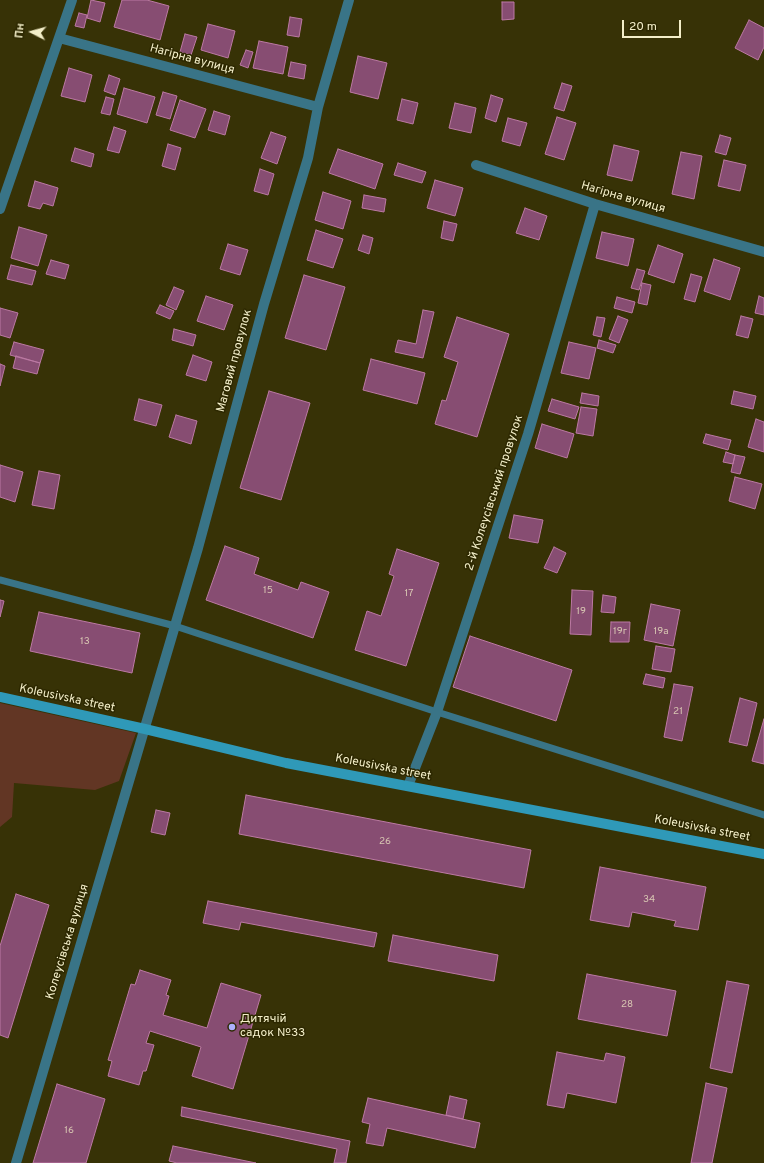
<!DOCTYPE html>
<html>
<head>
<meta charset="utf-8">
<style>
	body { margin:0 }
	#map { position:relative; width:764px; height:1163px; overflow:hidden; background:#373206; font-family:Overpass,sans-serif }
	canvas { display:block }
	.north { position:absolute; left:12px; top:12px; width:40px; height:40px; -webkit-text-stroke:3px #2d2800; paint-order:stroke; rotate:276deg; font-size:11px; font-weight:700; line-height:16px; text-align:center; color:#f3eec8 }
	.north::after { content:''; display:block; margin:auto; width:14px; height:18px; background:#f3eec8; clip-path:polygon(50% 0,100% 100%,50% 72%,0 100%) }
	.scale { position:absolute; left:622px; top:20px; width:59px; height:18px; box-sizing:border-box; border:2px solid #f3eec8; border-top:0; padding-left:5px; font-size:12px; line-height:14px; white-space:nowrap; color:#f3eec8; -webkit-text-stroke:3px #2d2800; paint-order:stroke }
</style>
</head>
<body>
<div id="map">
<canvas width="764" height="1163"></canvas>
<div class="north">Пн</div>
<div class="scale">20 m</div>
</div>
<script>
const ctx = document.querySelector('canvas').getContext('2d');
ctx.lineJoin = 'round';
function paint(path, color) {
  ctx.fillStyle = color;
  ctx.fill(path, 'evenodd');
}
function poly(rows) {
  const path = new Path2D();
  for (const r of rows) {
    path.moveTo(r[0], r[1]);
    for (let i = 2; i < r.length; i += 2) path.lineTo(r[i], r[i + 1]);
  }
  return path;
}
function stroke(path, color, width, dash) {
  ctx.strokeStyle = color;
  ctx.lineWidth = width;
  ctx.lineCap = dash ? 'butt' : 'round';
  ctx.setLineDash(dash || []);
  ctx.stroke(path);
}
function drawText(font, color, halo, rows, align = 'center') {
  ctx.font = font + ' Overpass,sans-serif';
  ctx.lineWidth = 3;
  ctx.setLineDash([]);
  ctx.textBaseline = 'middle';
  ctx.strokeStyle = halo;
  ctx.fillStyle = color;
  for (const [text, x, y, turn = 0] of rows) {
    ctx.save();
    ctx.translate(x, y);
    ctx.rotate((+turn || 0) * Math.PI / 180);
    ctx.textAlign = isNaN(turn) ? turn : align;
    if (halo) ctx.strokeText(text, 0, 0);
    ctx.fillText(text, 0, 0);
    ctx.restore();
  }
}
paint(poly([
	[0,703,136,733,119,781,95,790,14,783,12,817,0,827]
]), '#623624');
const building = poly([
	[91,0,105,3,100,22,87,18,91,0],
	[122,0,147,0,169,6,160,40,114,27,122,0],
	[502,2,514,2,514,19,502,20,502,2],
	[79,13,87,15,84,28,75,26,79,13],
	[290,17,302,19,299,37,287,35,290,17],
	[749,20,764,28,764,47,758,60,735,48,749,20],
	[208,24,235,31,228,58,201,50,208,24],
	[185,34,197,37,191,55,180,52,185,34],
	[259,41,288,47,283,74,253,68,259,41],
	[246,50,253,52,248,68,240,65,246,50],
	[358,56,387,63,378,99,350,92,358,56],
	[291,62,306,65,304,79,288,76,291,62],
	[69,68,92,75,85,102,61,96,69,68],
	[109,75,120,79,115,95,104,91,109,75],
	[562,83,572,86,564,111,554,108,562,83],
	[124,88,155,97,147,123,117,114,124,88],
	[163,92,177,96,170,119,156,115,163,92],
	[491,95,503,99,496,122,485,118,491,95],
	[106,97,114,99,110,115,101,113,106,97],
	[402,99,418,103,413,124,397,120,402,99],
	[180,100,206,109,195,138,170,130,180,100],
	[455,103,476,108,471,133,449,128,455,103],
	[214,111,230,116,225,135,208,130,214,111],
	[557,117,576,123,564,160,545,154,557,117],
	[508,118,527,123,520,146,502,141,508,118],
	[114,127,126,131,119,153,107,150,114,127],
	[271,132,286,137,277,164,261,158,271,132],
	[720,135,731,138,726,155,715,152,720,135],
	[168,144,181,148,175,170,162,166,168,144],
	[614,145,639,151,632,181,607,175,614,145],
	[75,148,94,154,91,167,71,161,75,148],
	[338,149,383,164,375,189,329,173,338,149],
	[681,152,702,156,694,199,672,194,681,152],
	[724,160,746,165,740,191,718,186,724,160],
	[398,163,426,172,422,183,394,175,398,163],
	[260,169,274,174,268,195,254,191,260,169],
	[435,180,463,188,455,216,427,208,435,180],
	[35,181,58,188,53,206,43,203,40,209,28,206,35,181],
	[323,192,351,201,343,229,315,220,323,192],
	[364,195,386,199,384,212,362,208,364,195],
	[525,208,547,216,539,240,516,233,525,208],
	[444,221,457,224,453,241,441,238,444,221],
	[19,227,47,235,38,266,11,258,19,227],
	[316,230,343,239,333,268,307,260,316,230],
	[602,232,634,239,628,266,596,258,602,232],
	[363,235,373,238,369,254,358,250,363,235],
	[228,244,248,250,240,275,220,269,228,244],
	[658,245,683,254,674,283,648,274,658,245],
	[714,259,740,268,730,300,704,291,714,259],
	[51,260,69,265,65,279,46,274,51,260],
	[11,265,36,271,32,285,7,279,11,265],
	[637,269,645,271,639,290,631,288,637,269],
	[691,274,702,277,695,302,684,299,691,274],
	[304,275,345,287,326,350,285,338,304,275],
	[642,283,651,285,647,305,638,303,642,283],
	[174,287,184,291,176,310,166,305,174,287],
	[206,296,233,305,224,330,197,321,206,296],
	[759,296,764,298,764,315,755,313,759,296],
	[617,297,635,302,632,313,614,308,617,297],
	[160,305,174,311,170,319,156,313,160,305],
	[0,308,18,313,10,338,0,335,0,308],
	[423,310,434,312,423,358,395,352,398,340,416,344,423,310],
	[618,316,628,320,619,343,609,339,618,316],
	[741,316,753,319,748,338,736,335,741,316],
	[457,317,509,334,477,437,435,424,442,400,446,401,458,362,444,357,457,317],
	[597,317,605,318,601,337,593,335,597,317],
	[174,329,196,335,193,346,172,340,174,329],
	[599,340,616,345,613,353,597,348,599,340],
	[14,342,44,350,40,363,10,355,14,342],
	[569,342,596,348,589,379,561,373,569,342],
	[193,355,212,362,206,381,186,375,193,355],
	[16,356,40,363,37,374,13,368,16,356],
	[371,359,425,373,417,404,363,390,371,359],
	[0,364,5,366,0,386,0,364],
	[269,391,310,403,281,500,240,488,269,391],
	[734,391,756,396,753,409,731,404,734,391],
	[582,393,599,396,598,406,580,403,582,393],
	[139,399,162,405,156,426,134,420,139,399],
	[552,399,579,407,575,419,548,411,552,399],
	[581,407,597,409,593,436,576,433,581,407],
	[176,415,197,421,191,444,169,437,176,415],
	[756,419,764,422,764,452,748,447,756,419],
	[542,424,574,434,567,458,535,448,542,424],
	[706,434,731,440,728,450,703,443,706,434],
	[726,452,735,455,733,464,723,462,726,452],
	[735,455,745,457,740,474,731,472,735,455],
	[0,465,23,472,15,502,0,497,0,465],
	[39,471,60,475,54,509,32,505,39,471],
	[735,477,762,484,755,509,729,501,735,477],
	[514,515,543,520,538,543,509,538,514,515],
	[225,546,259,558,254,574,298,590,301,582,329,592,313,638,206,600,225,546],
	[554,547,566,553,557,573,544,568,554,547],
	[397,549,439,563,406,666,355,650,367,611,381,616,394,576,389,574,397,549],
	[572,590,593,591,591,635,570,634,572,590],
	[603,595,616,597,614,613,601,612,603,595],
	[0,600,4,601,0,617,0,600],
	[651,604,680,610,673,646,644,640,651,604],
	[39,612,140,633,132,673,30,651,39,612],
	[611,622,630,622,629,642,610,642,611,622],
	[470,636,572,670,556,721,453,687,470,636],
	[656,646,675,649,671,672,652,669,656,646],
	[646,674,665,678,663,688,643,684,646,674],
	[674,684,693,687,682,741,664,737,674,684],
	[740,698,757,703,747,746,729,742,740,698],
	[764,719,764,764,752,761,764,719],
	[246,795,531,850,524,888,239,834,246,795],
	[156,810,170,813,165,835,151,832,156,810],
	[600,867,706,887,698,930,674,926,676,921,632,912,629,927,590,920,600,867],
	[16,894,49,905,8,1038,0,1035,0,946,16,894],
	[208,901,377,933,374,947,241,922,239,930,203,923,208,901],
	[393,935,498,955,494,981,388,961,393,935],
	[140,970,171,980,166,995,169,996,163,1015,207,1028,221,983,261,995,233,1089,192,1076,201,1047,150,1031,146,1043,154,1045,146,1071,143,1071,139,1085,108,1076,112,1061,108,1060,131,984,135,985,140,970],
	[587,974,676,991,667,1036,578,1019,587,974],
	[727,981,749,985,732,1073,710,1068,727,981],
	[557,1052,604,1061,606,1053,625,1057,616,1103,567,1093,564,1108,547,1105,557,1052],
	[706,1083,727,1088,712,1163,691,1163,706,1083],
	[57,1084,105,1099,86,1163,33,1163,57,1084],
	[450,1096,467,1100,463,1119,446,1115,450,1096],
	[368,1098,480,1123,475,1148,387,1128,383,1146,366,1143,370,1124,362,1122,368,1098],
	[182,1107,350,1141,346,1163,334,1163,337,1149,181,1116,182,1107],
	[173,1146,256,1163,177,1163,169,1161,173,1146]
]);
paint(building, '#874d72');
stroke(building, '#bc79a4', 1);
stroke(poly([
	[0,580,175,626,437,712,764,815]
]), '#397487', 7);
stroke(poly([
	[59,38,318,107],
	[476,165,595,204,764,252],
	[0,209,72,0],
	[408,786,437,712,528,434,595,204],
	[16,1163,198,548,264,304,308,158,318,107,349,0]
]), '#397487', 10);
stroke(poly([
	[0,697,145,729,286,763,764,854]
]), '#2f99b8', 10);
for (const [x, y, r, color] of [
	[232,1027,4,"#acaffb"]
]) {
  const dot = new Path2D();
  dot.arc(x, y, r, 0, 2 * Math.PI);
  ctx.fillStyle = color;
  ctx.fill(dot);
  stroke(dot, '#2d2800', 1.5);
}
drawText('10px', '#d8c6b2', null, [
	["15",268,591],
	["17",409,594],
	["19",581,612],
	["19г",620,632],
	["19а",661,632],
	["13",85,642],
	["21",678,712],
	["26",385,842],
	["34",649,900],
	["28",627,1005],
	["16",69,1131]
]);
drawText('12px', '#f3eec8', '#2d2800', [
	["Нагірна вулиця",192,60,15],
	["Нагірна вулиця",623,198,16],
	["Маговий провулок",235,361,-75],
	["2-й Колеусівський провулок",495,493,-72],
	["Koleusivska street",67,699,12],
	["Koleusivska street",383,768,11],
	["Koleusivska street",702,829,11],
	["Колеусівська вулиця",68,942,-73]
]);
drawText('12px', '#f3eec8', '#2d2800', [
	["Дитячій",240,1020],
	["садок №33",240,1034]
], 'left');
</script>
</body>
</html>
